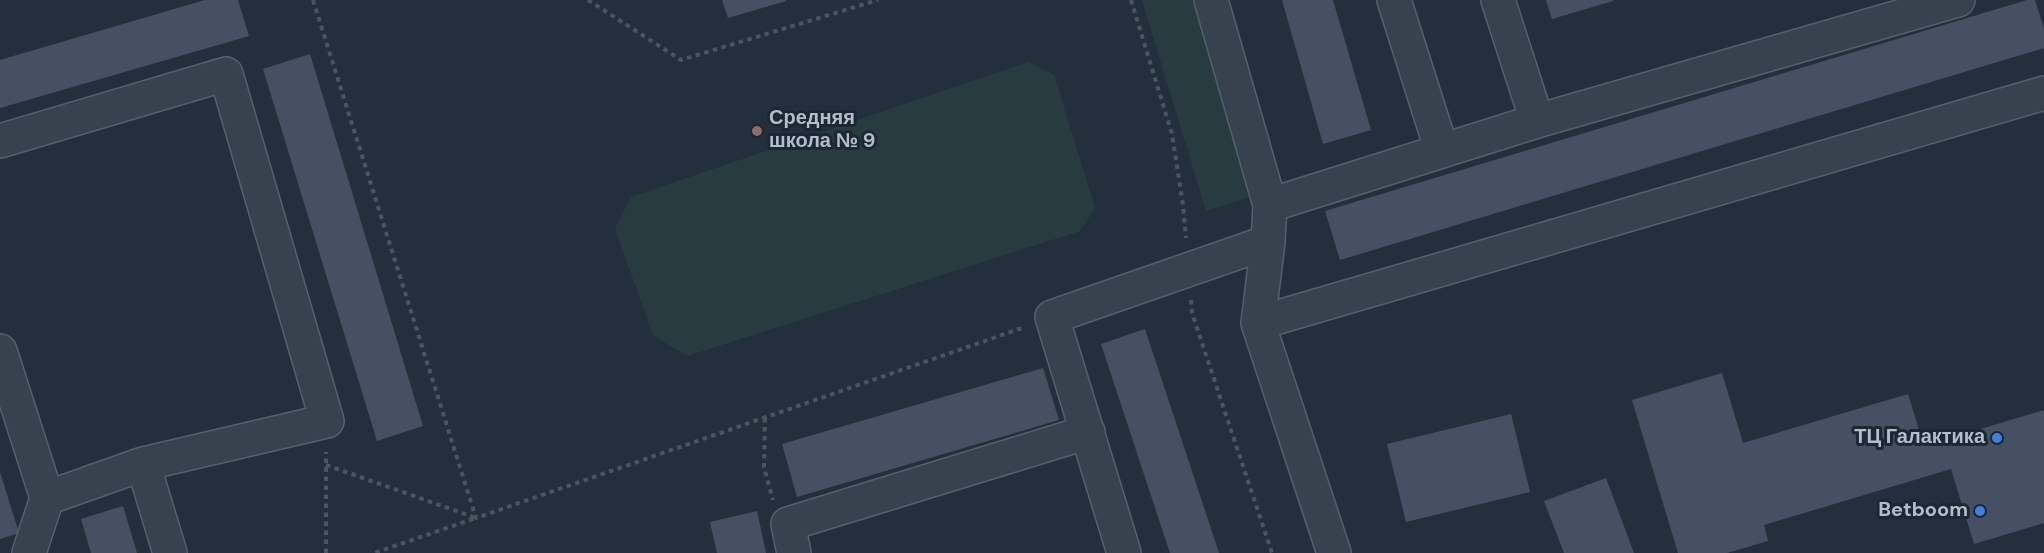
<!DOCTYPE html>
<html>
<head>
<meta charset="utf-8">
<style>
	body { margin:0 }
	canvas { display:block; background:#242f3e }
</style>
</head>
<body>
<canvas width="2044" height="553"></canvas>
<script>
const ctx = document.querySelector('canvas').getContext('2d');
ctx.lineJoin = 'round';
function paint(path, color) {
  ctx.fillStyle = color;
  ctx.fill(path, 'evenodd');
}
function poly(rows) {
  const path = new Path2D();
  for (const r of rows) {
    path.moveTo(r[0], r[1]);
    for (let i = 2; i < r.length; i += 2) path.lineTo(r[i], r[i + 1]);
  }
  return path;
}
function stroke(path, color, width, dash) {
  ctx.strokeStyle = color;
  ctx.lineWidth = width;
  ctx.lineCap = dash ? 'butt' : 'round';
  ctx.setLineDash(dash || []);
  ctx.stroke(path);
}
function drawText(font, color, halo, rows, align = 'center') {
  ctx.font = font + ' "DM Sans",sans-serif';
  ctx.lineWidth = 6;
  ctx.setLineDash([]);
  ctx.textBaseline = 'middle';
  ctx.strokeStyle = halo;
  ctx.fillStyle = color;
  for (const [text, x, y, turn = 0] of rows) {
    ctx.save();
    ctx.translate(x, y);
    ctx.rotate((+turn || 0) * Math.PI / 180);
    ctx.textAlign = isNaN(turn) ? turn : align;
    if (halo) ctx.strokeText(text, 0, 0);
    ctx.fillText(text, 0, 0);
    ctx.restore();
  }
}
paint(poly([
	[1142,0,1199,0,1259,194,1206,211],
	[1028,62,1054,75,1095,208,1080,231,687,356,653,335,615,229,631,197]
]), '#263c3f');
paint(poly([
	[205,0,238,0,249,36,0,108,0,60],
	[722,0,786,0,786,1,728,18],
	[1282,0,1333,0,1371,130,1323,144],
	[1546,0,1613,0,1613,1,1552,19],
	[2027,0,2035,0,2044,29,2044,48,1340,260,1325,211],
	[310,54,423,426,377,441,263,69],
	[1145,329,1219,553,1170,553,1101,344],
	[1043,368,1059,420,797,497,782,444],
	[1722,373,1743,443,1908,394,1924,446,2044,410,2044,523,1974,544,1951,469,1764,525,1768,541,1727,553,1678,553,1632,400],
	[1511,414,1530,492,1406,522,1387,444],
	[0,472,19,533,0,539],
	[1606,478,1634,553,1564,553,1544,501],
	[123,506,137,553,91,553,81,519],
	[757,511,766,553,717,553,710,522]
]), '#455162');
const minor = poly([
	[1211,0,1270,205,1268,242,1258,323,1334,553],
	[1394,0,1442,151],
	[1498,0,1537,121],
	[0,141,226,74,327,421,143,464],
	[1270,205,1537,121,1958,0],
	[1258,323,2044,93],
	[0,351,47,498],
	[29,553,47,498,143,464,170,553],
	[794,553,788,524,1088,432],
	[1124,553,1052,317,1268,242]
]);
stroke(minor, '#565f6c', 36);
stroke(poly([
	[313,0,476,518,1025,327],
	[588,0,681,60,878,0],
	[1131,0,1172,134,1183,205,1186,238],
	[1191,300,1192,313,1272,553],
	[765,418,764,467,773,500],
	[326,465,476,518,374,553],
	[326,553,326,452]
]), '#44595c', 4, [4.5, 4.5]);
stroke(minor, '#38414e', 33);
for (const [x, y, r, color] of [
	[757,131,6,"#8d6e63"],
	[1997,438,6,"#3f7fe0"],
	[1980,511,6,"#3f7fe0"]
]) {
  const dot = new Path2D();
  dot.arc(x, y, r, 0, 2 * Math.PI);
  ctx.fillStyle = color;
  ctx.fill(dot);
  stroke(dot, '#1d2633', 2);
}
drawText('bold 20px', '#b4bcc9', '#1d2633', [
	["Средняя",769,119,"left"],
	["школа № 9",769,142,"left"],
	["ТЦ Галактика",1985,438],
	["Betboom",1968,511]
], 'right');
</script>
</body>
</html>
